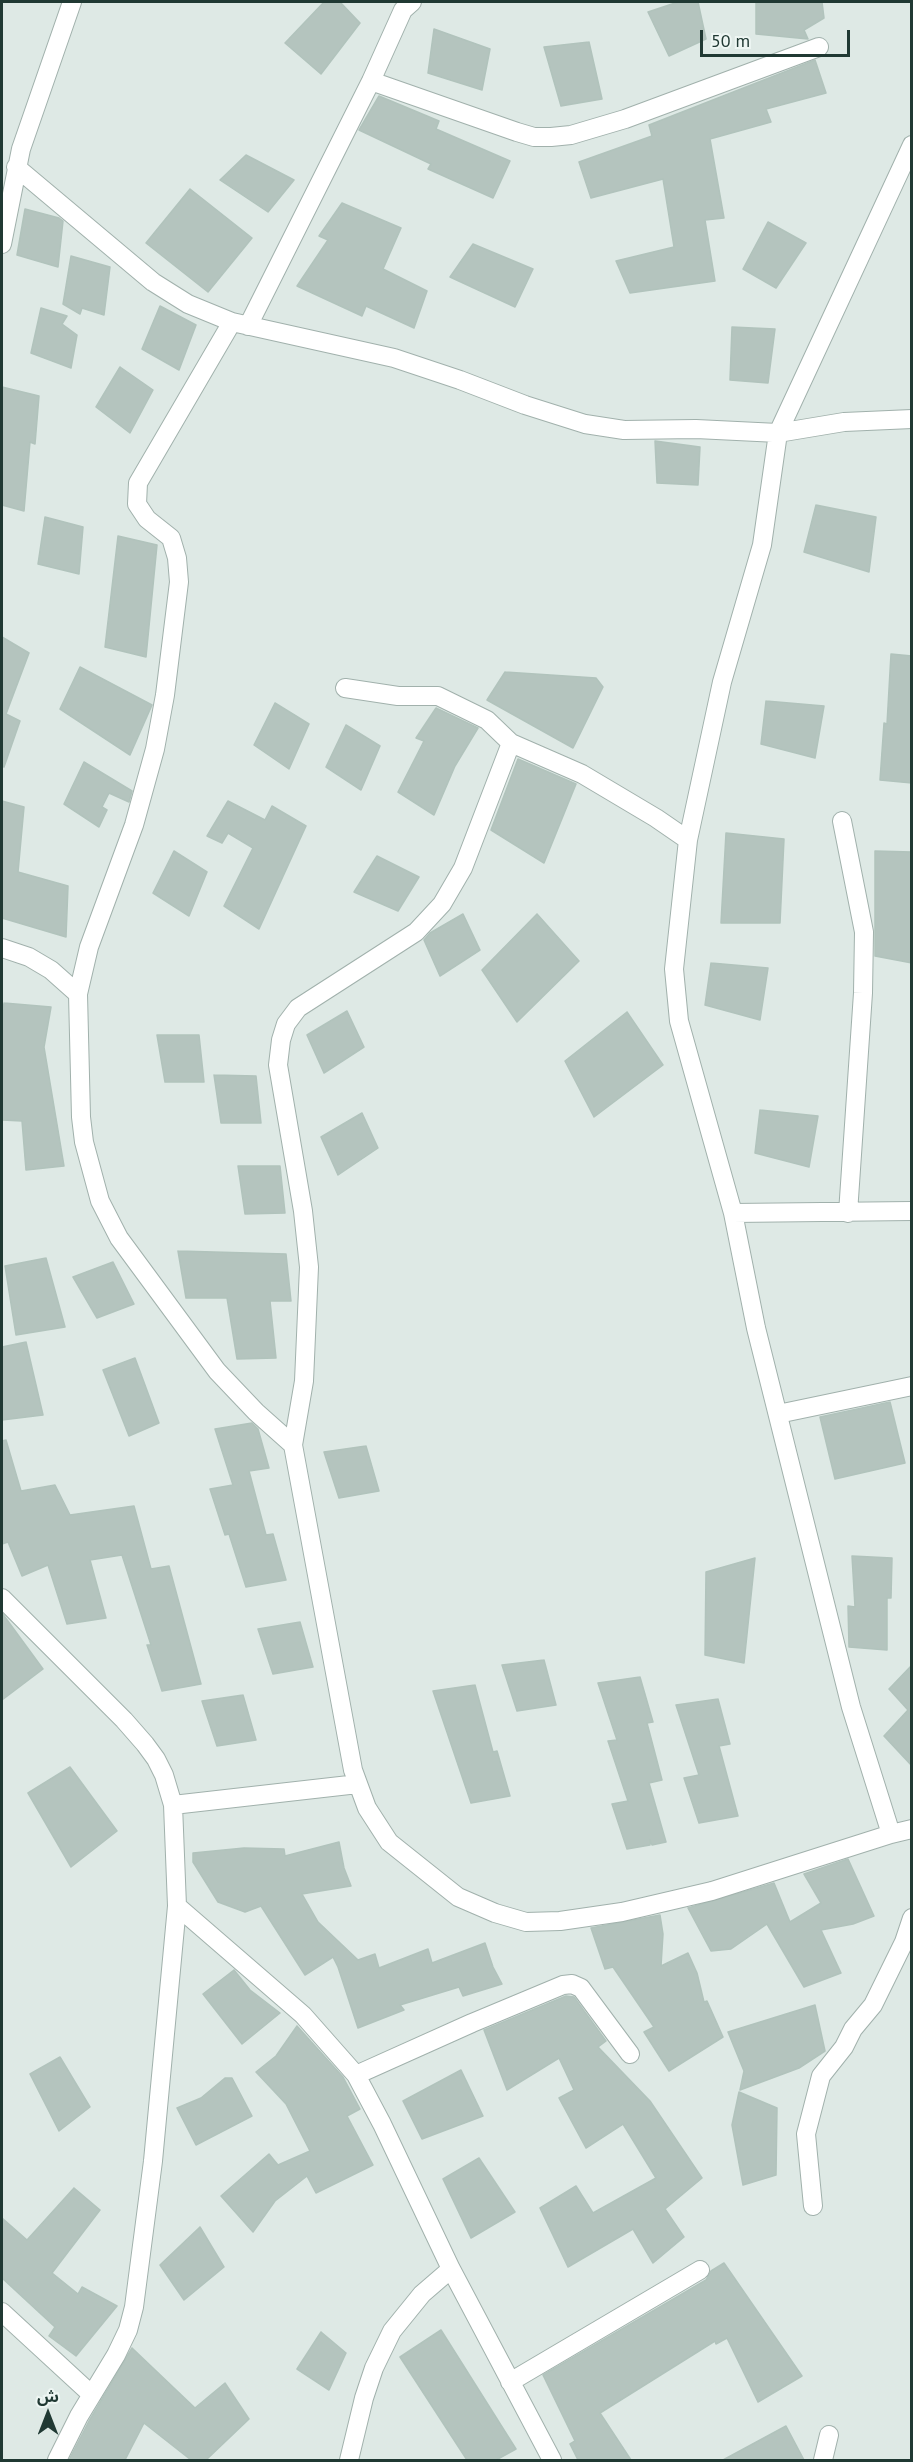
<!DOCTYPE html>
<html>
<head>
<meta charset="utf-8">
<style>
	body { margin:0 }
	#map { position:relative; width:913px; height:2462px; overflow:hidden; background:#dee9e5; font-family:"PT Sans","Noto Sans Arabic",sans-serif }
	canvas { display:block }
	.frame { position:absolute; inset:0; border:3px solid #203933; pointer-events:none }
	.north { position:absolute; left:18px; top:2384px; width:60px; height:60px; -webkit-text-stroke:4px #eef6f3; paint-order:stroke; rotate:0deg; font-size:16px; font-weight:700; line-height:24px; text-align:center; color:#203933 }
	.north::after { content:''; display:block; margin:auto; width:21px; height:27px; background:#203933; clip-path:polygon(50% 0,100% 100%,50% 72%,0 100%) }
	.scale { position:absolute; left:700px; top:30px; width:150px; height:27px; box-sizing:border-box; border:3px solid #203933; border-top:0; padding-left:8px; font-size:18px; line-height:21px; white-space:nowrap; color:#203933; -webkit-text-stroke:4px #eef6f3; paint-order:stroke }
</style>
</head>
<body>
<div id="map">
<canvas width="913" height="2462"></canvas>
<div class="frame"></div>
<div class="north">ش</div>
<div class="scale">50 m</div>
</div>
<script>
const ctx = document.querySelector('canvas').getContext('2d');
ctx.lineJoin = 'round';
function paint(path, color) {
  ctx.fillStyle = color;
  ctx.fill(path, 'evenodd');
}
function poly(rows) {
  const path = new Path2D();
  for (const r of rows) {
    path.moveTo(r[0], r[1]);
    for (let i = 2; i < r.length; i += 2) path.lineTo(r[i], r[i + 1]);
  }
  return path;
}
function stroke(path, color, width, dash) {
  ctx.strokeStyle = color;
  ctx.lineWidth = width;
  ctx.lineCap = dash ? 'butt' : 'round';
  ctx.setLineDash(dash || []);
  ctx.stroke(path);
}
const building = poly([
	[324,2,340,2,360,23,321,74,285,43,324,2],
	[678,2,698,2,706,39,669,56,648,12,678,2],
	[756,2,822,2,824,18,804,30,808,39,756,34,756,2],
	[434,29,490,49,482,90,428,73,434,29],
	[589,42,602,99,561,106,544,47,589,42],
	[815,60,826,93,766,109,771,122,710,139,724,218,705,220,715,281,630,293,616,261,674,247,663,179,591,198,579,162,652,136,649,125,815,60],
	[379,96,439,121,436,129,510,161,493,198,428,169,431,164,359,130,379,96],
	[246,155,294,180,268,212,220,180,246,155],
	[190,189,252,238,208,292,146,243,190,189],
	[342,203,401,228,383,269,427,291,414,328,366,306,362,316,297,286,328,240,319,236,342,203],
	[25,209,59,218,63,221,58,267,17,255,25,209],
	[768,222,806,243,776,288,743,269,768,222],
	[473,244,533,269,515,307,450,277,473,244],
	[71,256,110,267,104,315,82,308,80,314,63,304,71,256],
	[160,306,196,325,179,370,142,349,160,306],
	[41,308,67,316,62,324,77,335,71,368,31,353,41,308],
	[732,327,775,329,768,383,730,380,732,327],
	[120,367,153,390,130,433,96,407,120,367],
	[2,387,39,396,35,444,30,442,24,511,2,505,2,387],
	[655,441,700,447,698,485,657,483,655,441],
	[816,505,876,517,869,572,804,552,816,505],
	[45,517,83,527,79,574,38,564,45,517],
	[118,536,157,545,146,657,105,647,118,536],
	[2,637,29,653,6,714,20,721,4,767,2,766,2,637],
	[891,654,912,656,912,783,880,780,884,723,887,724,891,654],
	[80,667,152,705,130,755,60,709,80,667],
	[505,672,596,678,603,687,573,748,487,700,505,672],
	[766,701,824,706,815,758,761,744,766,701],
	[275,703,309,724,289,769,254,745,275,703],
	[436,708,478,728,455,766,434,815,398,792,424,741,416,738,436,708],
	[346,725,380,746,361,790,326,767,346,725],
	[518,759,576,784,544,863,491,830,518,759],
	[84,762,132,791,129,802,109,793,102,807,107,810,99,827,64,804,84,762],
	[2,801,24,807,18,872,68,886,66,937,2,918,2,801],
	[228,801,265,820,272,806,306,826,259,929,224,906,253,848,228,833,222,843,207,836,228,801],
	[726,833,784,839,780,923,721,923,726,833],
	[174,851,207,872,189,916,153,893,174,851],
	[875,851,912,852,912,963,875,956,875,851],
	[377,856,419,877,398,911,354,892,377,856],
	[463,914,480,950,440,976,424,940,430,933,463,914],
	[537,914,579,961,517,1022,482,970,537,914],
	[711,963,768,968,760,1020,705,1005,711,963],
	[4,1003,51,1007,44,1047,64,1166,26,1170,22,1121,2,1120,2,1016,4,1003],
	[347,1011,364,1047,324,1073,307,1035,347,1011],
	[627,1012,663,1065,594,1117,565,1061,627,1012],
	[157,1035,199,1035,204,1082,165,1082,157,1035],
	[214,1075,256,1076,261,1123,221,1123,214,1075],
	[760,1110,818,1116,809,1167,755,1153,760,1110],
	[362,1113,378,1148,338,1175,321,1137,362,1113],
	[238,1166,280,1166,285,1213,245,1214,238,1166],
	[178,1251,286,1254,291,1301,270,1301,276,1358,237,1359,227,1298,186,1298,178,1251],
	[46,1258,65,1327,16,1335,5,1266,46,1258],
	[113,1262,134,1304,97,1318,73,1277,113,1262],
	[26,1342,43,1415,2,1420,2,1347,26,1342],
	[135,1358,159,1423,129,1436,103,1370,135,1358],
	[890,1402,905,1463,835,1479,820,1417,890,1402],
	[252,1423,258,1429,269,1468,249,1471,266,1535,273,1534,286,1580,246,1587,229,1534,225,1535,210,1489,233,1485,215,1429,252,1423],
	[6,1440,21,1491,55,1485,70,1515,134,1506,151,1569,169,1566,201,1684,162,1691,147,1645,151,1645,122,1555,90,1560,106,1618,67,1624,48,1565,22,1576,8,1542,2,1544,2,1441,6,1440],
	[366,1446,379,1491,339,1498,324,1452,366,1446],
	[852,1556,892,1558,891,1598,887,1598,887,1650,849,1647,848,1606,855,1607,852,1556],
	[755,1558,744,1663,705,1655,706,1572,755,1558],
	[2,1613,43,1669,2,1700,2,1613],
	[300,1622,313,1667,273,1674,258,1629,300,1622],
	[544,1660,556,1705,517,1711,502,1665,544,1660],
	[912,1665,912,1766,884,1736,908,1710,889,1689,912,1665],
	[640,1677,653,1722,647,1723,662,1780,649,1783,666,1842,652,1845,650,1840,650,1845,627,1849,612,1804,628,1801,608,1741,617,1740,598,1683,640,1677],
	[475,1685,493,1752,497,1751,510,1796,471,1803,433,1691,475,1685],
	[243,1695,256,1740,217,1746,202,1701,243,1695],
	[718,1699,730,1744,719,1746,738,1816,699,1823,684,1778,699,1775,676,1705,718,1699],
	[70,1767,117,1831,71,1867,28,1793,70,1767],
	[339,1842,344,1868,351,1886,302,1894,318,1922,358,1960,375,1954,379,1968,428,1949,432,1963,485,1943,493,1967,502,1984,463,1996,459,1987,400,2005,404,2010,358,2028,338,1967,333,1957,305,1975,261,1906,245,1912,218,1902,193,1862,193,1853,244,1848,284,1849,285,1856,339,1842],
	[848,1859,874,1916,853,1924,821,1930,841,1973,804,1987,767,1924,731,1949,711,1951,688,1908,774,1883,790,1922,821,1903,804,1874,848,1859],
	[660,1915,663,1934,661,1966,688,1953,697,1973,704,2002,707,2001,723,2037,669,2071,644,2032,654,2027,613,1967,605,1969,591,1928,660,1915],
	[234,1970,250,1990,280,2013,242,2044,203,1994,234,1970],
	[566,1996,574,1997,606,2041,598,2047,650,2101,702,2178,665,2209,684,2237,653,2263,633,2229,568,2267,540,2208,576,2186,593,2213,656,2178,623,2124,586,2148,559,2098,574,2090,559,2058,507,2090,484,2030,566,1996],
	[815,2005,825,2051,799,2068,740,2090,744,2071,728,2032,815,2005],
	[297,2026,343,2077,360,2109,347,2116,373,2165,316,2193,307,2176,275,2201,253,2232,221,2196,269,2154,278,2165,310,2151,286,2104,256,2072,276,2056,297,2026],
	[60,2057,90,2107,59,2131,30,2074,60,2057],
	[461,2070,483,2116,422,2139,403,2101,461,2070],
	[225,2078,232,2078,252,2116,196,2145,177,2108,201,2098,225,2078],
	[739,2092,777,2108,776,2175,743,2185,732,2125,739,2092],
	[479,2158,515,2212,471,2238,443,2179,479,2158],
	[74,2188,100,2210,52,2273,78,2294,82,2287,117,2306,76,2356,49,2336,55,2327,2,2278,2,2218,27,2240,74,2188],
	[200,2227,224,2267,184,2300,160,2265,200,2227],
	[724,2263,802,2376,758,2402,727,2338,716,2344,715,2341,600,2413,631,2460,578,2460,570,2444,575,2441,543,2375,706,2280,711,2271,724,2263],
	[441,2330,516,2449,496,2460,467,2460,400,2357,441,2330],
	[321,2332,346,2353,329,2390,297,2369,321,2332],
	[132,2348,195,2408,225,2383,249,2419,206,2460,191,2460,144,2423,125,2460,69,2460,89,2421,132,2348],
	[786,2426,804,2460,723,2460,786,2426]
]);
paint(building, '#b4c4be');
stroke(building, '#b1c3bc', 1.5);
const street = poly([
	[371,81,517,132,534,137,551,137,571,135,625,119,819,47],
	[16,167,153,282,188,304,232,322,394,358,460,380,525,405,585,424,624,430,696,429,778,433,844,422,912,419],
	[2,244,21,149,72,2],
	[248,326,371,81,403,10,412,2],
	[345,688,398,696,438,696,487,720,511,743,582,774,656,818,688,840],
	[842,821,864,932,863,993,848,1213],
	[2,948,29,957,51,970,78,994,81,1117,84,1142,100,1201,119,1238,217,1371,256,1412,293,1445,353,1770,367,1808,389,1842,458,1897,495,1913,526,1922,560,1921,622,1912,712,1891,891,1834,851,1707,756,1328,733,1213,679,1021,674,969,688,840,722,682,762,545,778,433,912,145],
	[78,994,89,947,134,825,155,749,165,695,179,582,177,558,171,538,147,519,137,504,138,483,232,322],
	[733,1213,912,1211],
	[778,1414,912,1386],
	[293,1445,304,1381,309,1267,303,1211,278,1065,281,1040,286,1024,298,1008,416,932,442,904,463,868,511,743],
	[2,1598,124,1720,145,1744,156,1759,164,1775,173,1805,177,1906,153,2161,134,2307,128,2330,116,2355,79,2416,57,2460],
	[173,1805,358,1784],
	[891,1834,912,1829],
	[177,1906,303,2015,356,2075,382,2124,451,2269,552,2460],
	[356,2075,472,2023,563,1985,572,1984,581,1988,630,2054],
	[813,2206,806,2134,821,2076,844,2047,853,2029,873,2005,904,1942,912,1918],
	[2,2312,92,2395],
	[510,2382,700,2270],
	[349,2460,364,2398,374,2368,392,2331,422,2294,451,2269],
	[823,2460,829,2435]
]);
stroke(street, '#a1b1ac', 20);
stroke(street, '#fff', 18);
</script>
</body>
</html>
